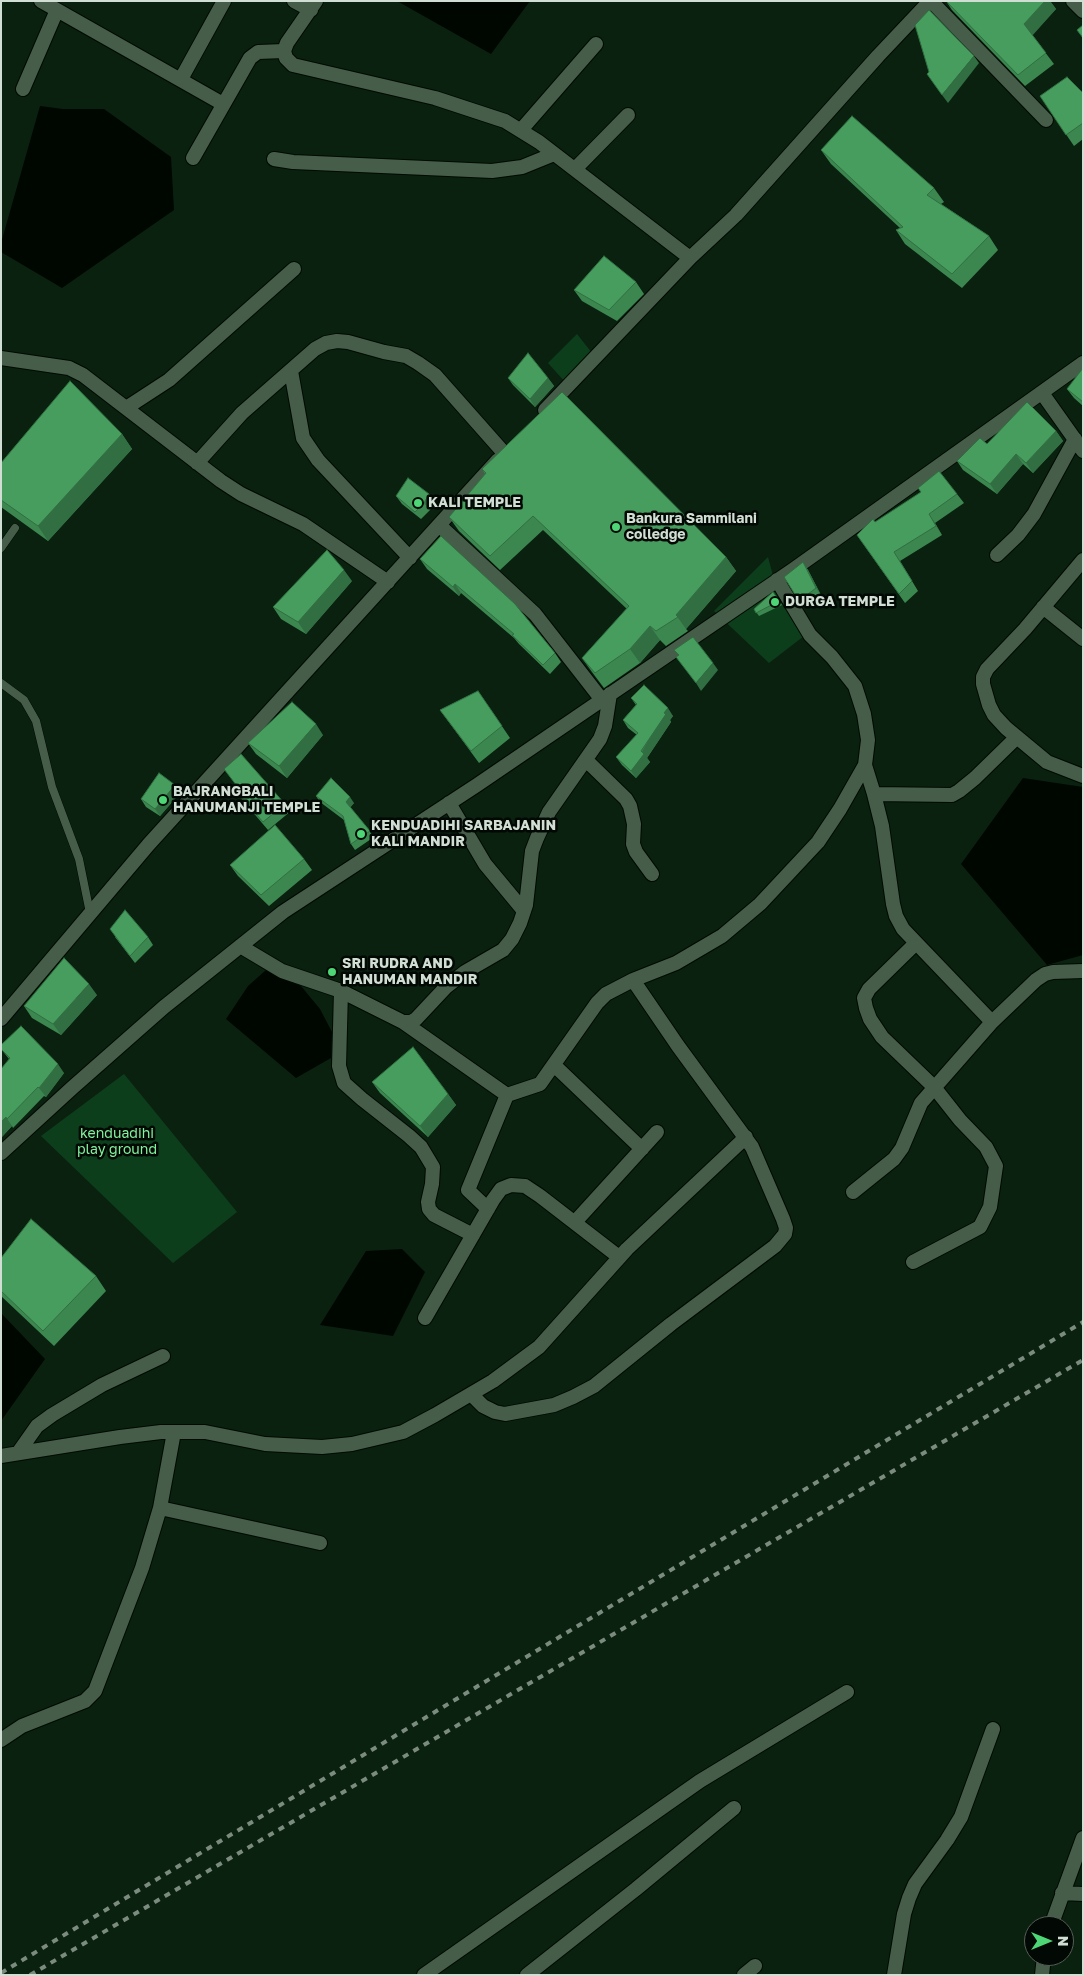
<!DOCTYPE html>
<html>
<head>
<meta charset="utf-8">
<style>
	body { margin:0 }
	#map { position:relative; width:1084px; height:1976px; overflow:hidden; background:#0b2110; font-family:"Golos Text",sans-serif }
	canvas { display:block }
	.frame { position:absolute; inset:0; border:2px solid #d1ded3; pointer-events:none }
	.north { position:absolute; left:1024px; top:1916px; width:50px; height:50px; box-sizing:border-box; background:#020803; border:1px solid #555e56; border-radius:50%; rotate:90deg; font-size:14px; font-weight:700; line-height:20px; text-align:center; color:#d1ded3 }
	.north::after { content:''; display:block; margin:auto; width:18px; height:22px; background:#4ed676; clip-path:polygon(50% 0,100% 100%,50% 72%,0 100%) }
</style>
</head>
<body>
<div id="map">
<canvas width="1084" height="1976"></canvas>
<div class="frame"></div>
<div class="north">N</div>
</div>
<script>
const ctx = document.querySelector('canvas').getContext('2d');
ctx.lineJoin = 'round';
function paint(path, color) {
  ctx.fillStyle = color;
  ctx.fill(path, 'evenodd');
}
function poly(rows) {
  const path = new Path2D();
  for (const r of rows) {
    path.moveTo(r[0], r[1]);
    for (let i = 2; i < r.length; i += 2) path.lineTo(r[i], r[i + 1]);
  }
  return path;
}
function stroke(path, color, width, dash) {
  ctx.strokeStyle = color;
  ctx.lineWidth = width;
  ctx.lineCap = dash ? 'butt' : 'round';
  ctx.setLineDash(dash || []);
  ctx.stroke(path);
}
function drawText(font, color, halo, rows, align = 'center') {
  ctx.font = font + ' "Golos Text",sans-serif';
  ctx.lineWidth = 5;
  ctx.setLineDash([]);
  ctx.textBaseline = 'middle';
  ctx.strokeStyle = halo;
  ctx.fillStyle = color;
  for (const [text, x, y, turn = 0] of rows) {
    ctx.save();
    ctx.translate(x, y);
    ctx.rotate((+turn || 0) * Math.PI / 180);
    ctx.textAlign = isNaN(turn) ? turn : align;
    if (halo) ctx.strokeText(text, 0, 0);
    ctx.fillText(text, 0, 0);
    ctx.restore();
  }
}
paint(poly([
	[577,334,592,353,566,383,548,363],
	[768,557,776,587,804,636,769,663,714,611],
	[124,1074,237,1212,173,1263,41,1136]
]), '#0d3e1c');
paint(poly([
	[397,1,530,1,491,54],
	[40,106,63,109,104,109,171,157,174,210,62,288,1,252,1,243],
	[1023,778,1083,787,1083,955,1047,965,961,864],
	[266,970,301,986,320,1009,332,1032,331,1058,296,1078,226,1019,248,986],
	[402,1249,425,1272,393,1336,320,1325,366,1251],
	[1,1313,45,1359,1,1421]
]), '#000700');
const service = poly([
	[1,548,15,528],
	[1,683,24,700,36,721,52,787,79,859,90,913]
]);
const minor = poly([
	[41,1,223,104],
	[294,1,311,10],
	[316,1,287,43,284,51,286,58,293,65,435,98,505,121,539,142,690,258],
	[931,1,1046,120],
	[1073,1,1083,11],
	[181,79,224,1],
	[23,89,57,10],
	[521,130,596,44],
	[193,158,250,58,258,52,284,51],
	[274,159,293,162,492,171,522,167,554,154],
	[575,169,628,115],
	[1,358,69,368,83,375,221,481,241,494,303,524,388,582],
	[291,371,303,438,318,460,410,558],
	[1042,393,1083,451],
	[126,408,169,380,294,269],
	[545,410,690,258,736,215,878,56,930,1],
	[197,463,242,413,315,349,326,343,337,341,348,342,384,352,406,356,418,363,435,375,504,453],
	[439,525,535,614,602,700],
	[997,555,1018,535,1034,514,1075,439],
	[1083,560,1025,629,987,669,983,677,983,684,989,705,994,715,1006,728,1047,762,1083,776],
	[1043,607,1083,639],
	[586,760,626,799,630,806,634,824,633,844,636,852,652,874],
	[865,765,874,794,882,826,893,904,896,916,903,929,992,1022],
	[874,794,952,795,959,791,975,778,1017,737],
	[449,803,485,864,524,911],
	[240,946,282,971,341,991,403,1022,411,1022,416,1019,446,987,465,972,503,950,512,939,520,923,526,905,532,851,537,838,549,812,600,739,605,726,610,694],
	[341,991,339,1066,344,1083,362,1099,409,1136,421,1147,433,1167,432,1184,428,1202,429,1209,434,1215,473,1235],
	[1,1019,149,844,498,460],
	[403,1022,507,1095],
	[554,1065,642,1149],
	[1,1153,72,1088,164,1007,283,912,477,785,794,569,1083,363],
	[853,1192,894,1159,902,1148,921,1103,992,1022,1036,980,1045,974,1053,972,1083,971],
	[488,1209,468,1190,507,1095,540,1084,597,1003,606,994,633,980,676,963,722,936,760,904,818,842,840,809,865,765,868,740,864,714,855,686,832,657,810,635,777,580],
	[575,1222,657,1132],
	[913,1262,980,1227,990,1207,996,1166,986,1147,960,1120,934,1087,882,1037,870,1019,866,1008,864,998,869,989,916,943],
	[425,1318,493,1200,501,1189,511,1185,525,1186,540,1196,619,1257],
	[471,1394,483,1406,495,1412,505,1414,554,1405,573,1397,594,1386,671,1324,775,1246,785,1234,786,1228,783,1219,752,1147,678,1046,633,980],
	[18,1453,37,1426,52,1415,102,1385,163,1356],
	[1,1456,120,1437,161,1432,205,1432,265,1444,322,1447,352,1444,403,1432,435,1415,493,1381,539,1347,627,1249,746,1137],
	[160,1508,320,1543],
	[1,1740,22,1726,85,1701,95,1691,142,1568,160,1508,174,1432],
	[1062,1893,1083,1894],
	[1051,1926,1083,1838],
	[424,1975,700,1781,847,1692],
	[527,1975,636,1889,734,1808],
	[744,1975,755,1966],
	[894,1975,904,1914,909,1898,915,1884,947,1840,961,1817,993,1729],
	[1042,1975,1044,1956]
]);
stroke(service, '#000a01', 9);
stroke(minor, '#000a01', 16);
stroke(service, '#455d49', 8);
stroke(minor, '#455d49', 14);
stroke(poly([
	[1,1973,1083,1322],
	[30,1975,1083,1360]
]), '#7b8c7f', 4, [6, 6]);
paint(poly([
	[946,1,1050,1,1056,9,1032,35,1054,64,1025,86,952,10],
	[1083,93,1083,139,1074,146,1040,96],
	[821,150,934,188,944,202,941,204,989,236,998,250,962,288,905,244,896,230,900,228,831,164],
	[636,282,644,294,617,321,582,301,574,290],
	[1083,368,1083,406,1074,398,1067,389],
	[508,378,548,378,554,386,535,407,513,385],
	[1056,431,1063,441,1033,473,1023,464,997,494,963,470,957,461,987,444],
	[122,434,132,449,48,541,1,507,1,463],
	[482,469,726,557,736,571,686,629,688,631,666,646,660,640,640,663,604,688,592,672,582,658,627,609,543,530,500,570,459,531,449,517,485,474],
	[429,494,434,502,430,510,421,519,402,504,396,496],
	[957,494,964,503,935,523,942,535,900,561,918,591,905,603,857,535],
	[420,559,555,653,561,662,550,674,519,644,514,638,461,593,459,596,427,569],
	[803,562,808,570,821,595,804,608,799,601],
	[352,581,306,634,281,619,273,607],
	[773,592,782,605,759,616,754,609],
	[478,691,510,738,479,763,440,710],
	[631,698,673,716,670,720,671,722,647,758,650,762,636,778,622,765,616,757,637,735,628,728,623,720,636,705],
	[323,735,287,778,256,754,248,743],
	[175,785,180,793,160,816,146,807,141,799],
	[240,796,285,804,291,811,268,830,245,803],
	[316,796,354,803,350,807,374,837,355,850,351,844,344,820,320,802],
	[304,859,312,870,269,906,238,876,230,865],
	[115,937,148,937,153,945,135,963],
	[97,995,61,1035,32,1018,24,1006],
	[1,1045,64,1073,46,1097,44,1096,13,1128,12,1126,1,1138,9,1059,1,1049],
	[372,1082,448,1094,456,1105,428,1137,380,1093],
	[1,1258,96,1276,106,1291,54,1346,1,1296]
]), '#3c8750');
paint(poly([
	[1045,1,1050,1,1056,9,1032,36,1024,24],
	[974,56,979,63,948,103,942,95],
	[548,378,554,386,535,407,530,399],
	[1056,431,1063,441,1033,473,1026,463],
	[122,434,132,449,48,541,38,526],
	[1016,454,1023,464,997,494,990,484],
	[429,494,434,502,430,510,424,503],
	[929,514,935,523,942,535,936,526],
	[726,557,736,571,686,629,676,615],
	[803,562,808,570,821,595,816,588],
	[344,570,352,581,306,634,298,622],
	[455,584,461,593,459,596,453,587],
	[650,626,660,640,640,663,630,649],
	[713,663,718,670,701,691,696,683],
	[668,708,673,716,670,720,671,722,647,758,650,762,636,778,631,771,664,713],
	[316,724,323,735,287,778,279,766],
	[175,785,180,793,160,816,155,809],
	[350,797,354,803,350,808,346,802],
	[89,984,97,995,61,1035,53,1024],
	[58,1064,64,1073,46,1097,39,1088],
	[448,1094,456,1105,428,1137,420,1126],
	[6,1117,12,1126,1,1138,1,1122]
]), '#316e41');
const building = poly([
	[946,1,1045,1,1024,24,1046,53,1018,75,946,1],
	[929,10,974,56,942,95,927,74,929,72,915,25,929,10],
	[1083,25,1083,38,1077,30,1083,25],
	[1067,77,1083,93,1083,123,1066,135,1040,96,1067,77],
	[852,116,934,188,927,195,989,236,952,274,896,230,903,227,821,150,852,116],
	[604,256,636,282,609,310,574,290,604,256],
	[528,353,548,378,530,399,508,378,528,353],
	[1083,368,1083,402,1067,389,1083,368],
	[70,381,122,434,38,526,1,500,1,463,70,381],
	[562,392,726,557,676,615,678,617,656,631,650,626,630,649,595,673,582,658,629,606,533,516,490,556,449,517,486,473,482,469,562,392],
	[1027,402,1056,431,1026,463,1016,454,990,484,957,461,980,438,987,444,1027,402],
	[939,471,957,494,929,514,936,526,894,552,912,581,899,594,857,535,873,519,875,522,921,492,918,488,939,471],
	[408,478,429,494,424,503,415,512,396,496,408,478],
	[441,536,515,604,555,653,543,665,512,635,514,634,455,584,453,587,420,559,441,536],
	[327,550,344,570,298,622,273,607,327,550],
	[803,562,816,588,799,601,784,577,803,562],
	[773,592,779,601,756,613,754,609,773,592],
	[693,637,713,663,696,683,676,657,679,655,674,650,693,637],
	[644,685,668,708,664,713,666,714,641,751,644,754,631,771,616,757,638,733,623,720,637,704,631,698,644,685],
	[478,691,502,726,471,751,440,710,478,691],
	[292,702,316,724,279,766,248,743,292,702],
	[241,754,285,804,263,822,240,796,243,794,224,769,241,754],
	[159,773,175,785,155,809,141,799,159,773],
	[331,778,350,797,346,802,370,831,351,844,343,816,316,796,331,778],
	[275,825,304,859,261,895,230,865,275,825],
	[125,910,148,937,130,956,110,929,125,910],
	[64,958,89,984,53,1024,24,1006,64,958],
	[21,1026,58,1064,39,1088,38,1087,7,1119,6,1117,1,1122,1,1069,10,1058,1,1049,1,1045,21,1026],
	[413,1047,448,1094,420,1126,372,1082,413,1047],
	[31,1219,96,1276,43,1331,1,1291,1,1258,31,1219]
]);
paint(building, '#469d5d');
stroke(building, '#316e41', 1);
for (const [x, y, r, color] of [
	[418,503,5,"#4ed676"],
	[616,527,5,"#4ed676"],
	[775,602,5,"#4ed676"],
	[163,800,5,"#4ed676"],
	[361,834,5,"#4ed676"],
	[332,972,5,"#4ed676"]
]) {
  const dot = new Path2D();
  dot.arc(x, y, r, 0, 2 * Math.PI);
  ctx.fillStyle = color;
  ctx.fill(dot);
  stroke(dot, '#020803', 2);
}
drawText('bold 14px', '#d1ded3', '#020803', [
	["KALI TEMPLE",428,503],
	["Bankura Sammilani",626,519],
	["colledge",626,535],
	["DURGA TEMPLE",785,602],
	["BAJRANGBALI",173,792],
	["HANUMANJI TEMPLE",173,808],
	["KENDUADIHI SARBAJANIN",371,826],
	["KALI MANDIR",371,842],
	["SRI RUDRA AND",342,964],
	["HANUMAN MANDIR",342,980]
], 'left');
drawText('14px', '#83f39d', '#020803', [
	["kenduadihi",117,1134],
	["play ground",117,1150]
]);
</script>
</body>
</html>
